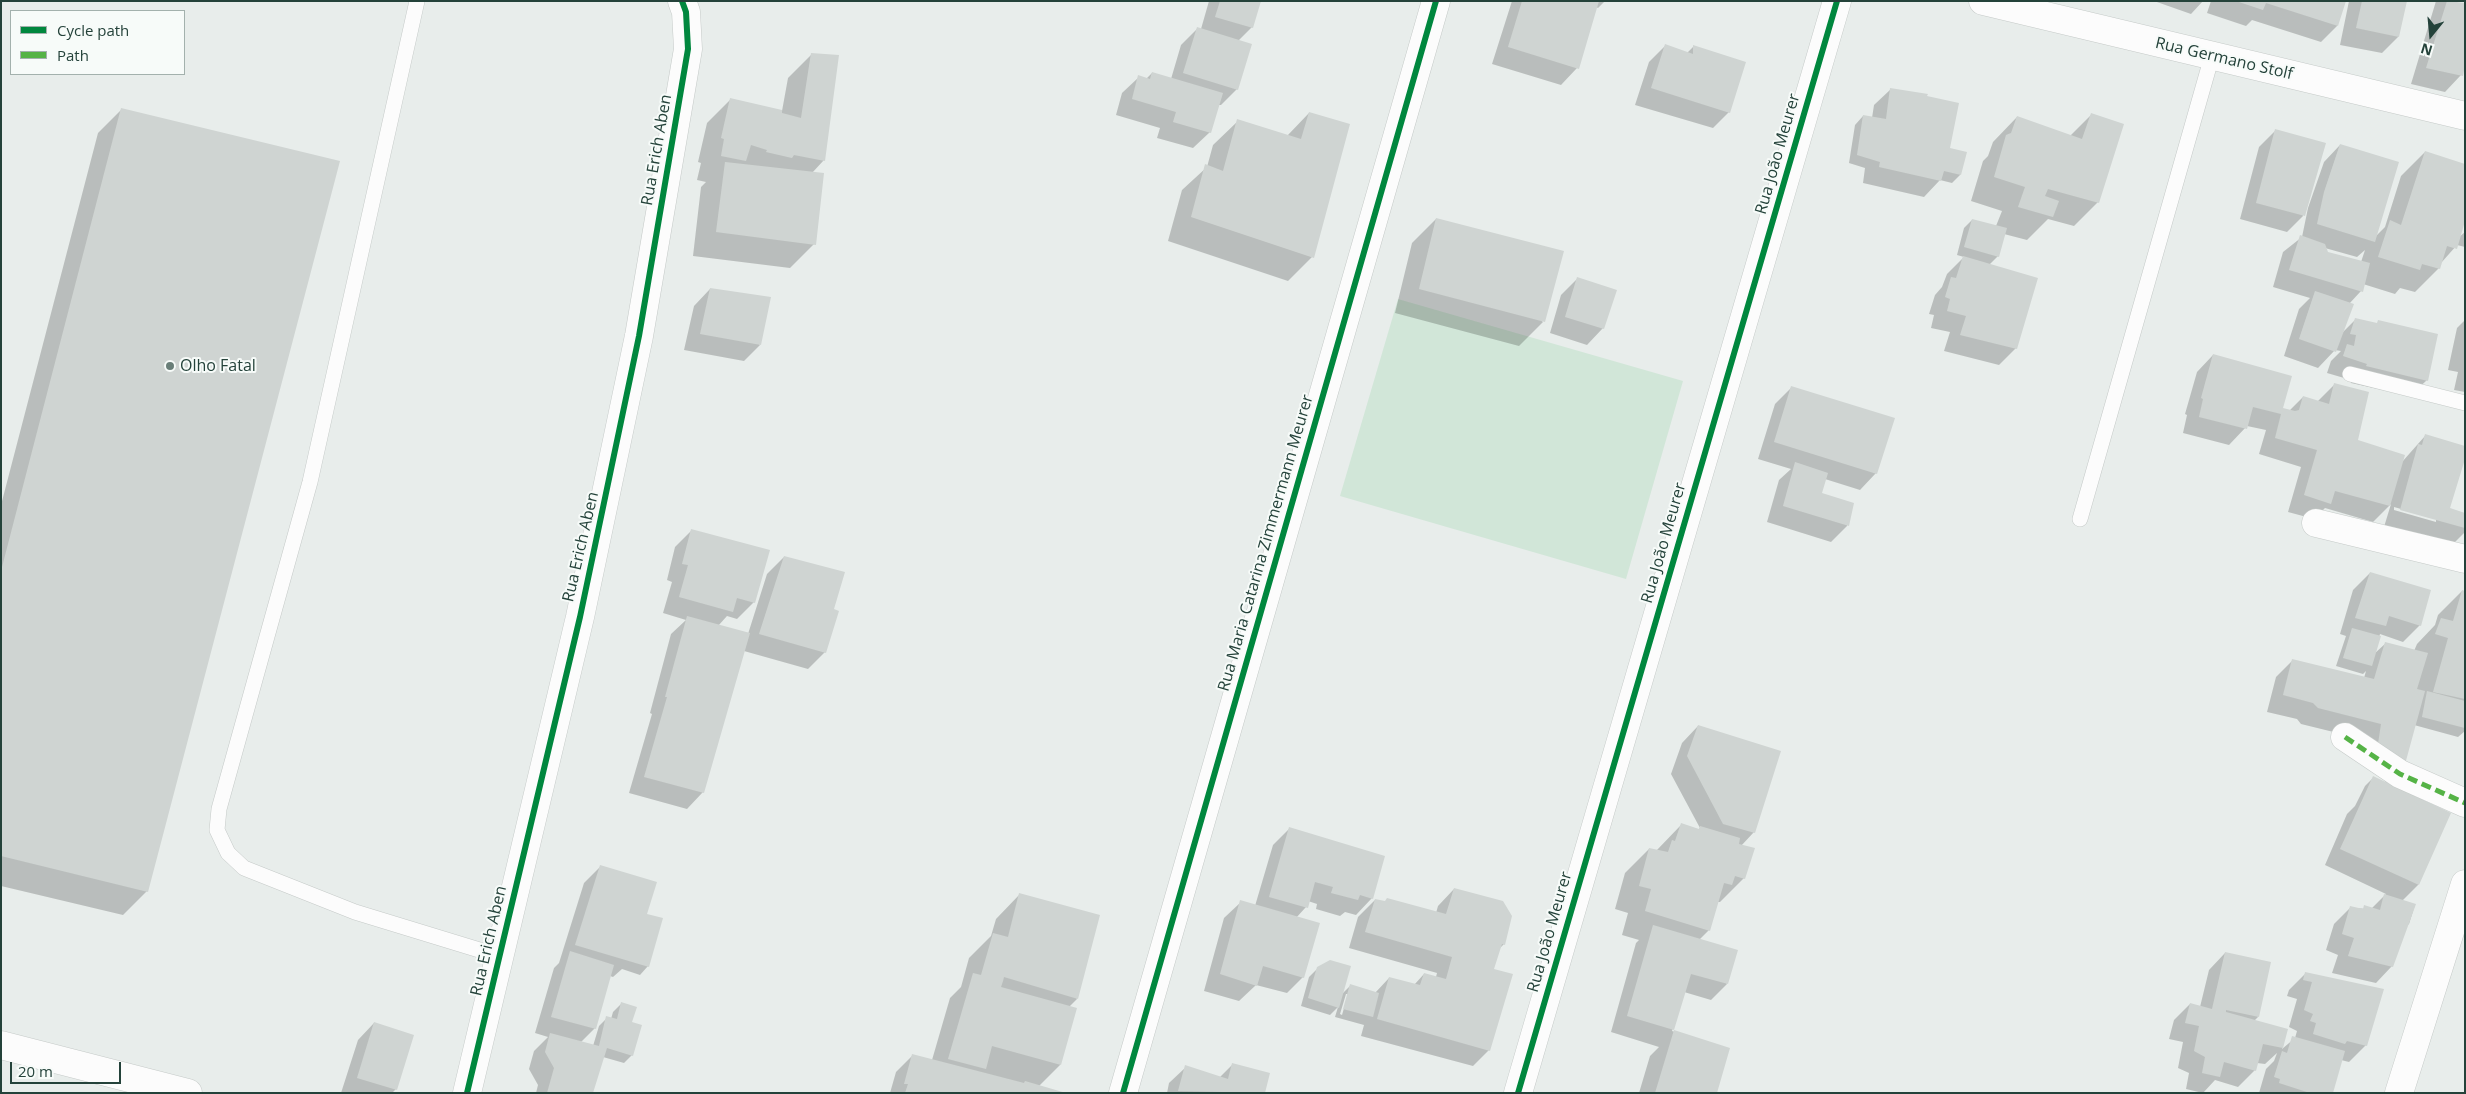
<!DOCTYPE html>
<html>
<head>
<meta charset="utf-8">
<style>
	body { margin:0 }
	#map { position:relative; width:2466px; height:1094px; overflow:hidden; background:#e8edeb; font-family:"Open Sans",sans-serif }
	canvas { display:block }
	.frame { position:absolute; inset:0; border:2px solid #24423a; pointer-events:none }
	.legend { position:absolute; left:10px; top:10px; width:175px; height:65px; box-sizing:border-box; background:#f7fbf9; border:1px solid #a3b1ad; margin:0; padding:6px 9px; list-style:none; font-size:15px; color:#24423a }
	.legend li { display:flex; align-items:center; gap:10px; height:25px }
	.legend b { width:25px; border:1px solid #a3b1ad }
	.north { position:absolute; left:2406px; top:10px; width:50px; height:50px; -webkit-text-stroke:4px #f7fbf9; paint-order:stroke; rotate:197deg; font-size:14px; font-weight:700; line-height:20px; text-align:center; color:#24423a }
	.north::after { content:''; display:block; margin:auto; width:18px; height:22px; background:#24423a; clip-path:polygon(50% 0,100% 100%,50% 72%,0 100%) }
	.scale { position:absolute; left:10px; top:1062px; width:111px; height:22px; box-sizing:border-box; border:2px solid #24423a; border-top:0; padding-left:6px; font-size:15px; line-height:18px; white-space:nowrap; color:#24423a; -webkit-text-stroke:4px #f7fbf9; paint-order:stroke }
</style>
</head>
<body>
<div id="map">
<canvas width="2466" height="1094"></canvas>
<div class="frame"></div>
<ul class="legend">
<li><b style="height:6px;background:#00873e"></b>Cycle path</li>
<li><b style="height:6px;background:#55b346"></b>Path</li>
</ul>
<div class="north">N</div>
<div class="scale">20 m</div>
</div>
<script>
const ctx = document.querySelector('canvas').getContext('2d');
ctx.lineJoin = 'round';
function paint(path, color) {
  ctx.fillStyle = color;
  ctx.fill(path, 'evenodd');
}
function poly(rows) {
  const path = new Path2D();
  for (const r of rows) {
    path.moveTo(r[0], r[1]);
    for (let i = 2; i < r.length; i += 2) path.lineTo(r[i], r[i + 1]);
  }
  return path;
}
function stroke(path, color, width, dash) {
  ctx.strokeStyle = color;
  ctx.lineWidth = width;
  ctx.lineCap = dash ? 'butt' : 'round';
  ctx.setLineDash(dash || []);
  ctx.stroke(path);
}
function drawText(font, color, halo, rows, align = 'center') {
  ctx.font = font + ' "Open Sans",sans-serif';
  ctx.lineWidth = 4;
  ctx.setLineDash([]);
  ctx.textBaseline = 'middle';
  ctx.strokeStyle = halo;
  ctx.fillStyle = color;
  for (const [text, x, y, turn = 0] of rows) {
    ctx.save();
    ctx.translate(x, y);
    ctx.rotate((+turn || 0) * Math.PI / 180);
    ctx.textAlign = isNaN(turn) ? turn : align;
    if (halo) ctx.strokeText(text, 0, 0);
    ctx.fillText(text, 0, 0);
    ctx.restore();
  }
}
paint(poly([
	[1398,299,1683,381,1626,579,1340,496]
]), '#d1e6d8');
paint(poly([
	[1209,1,1260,1,1252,27,1238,41,1237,89,1221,105,1218,105,1210,132,1193,148,1157,138,1160,128,1116,115,1122,93,1139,77,1146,79,1152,73,1171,79,1181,45,1198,28,1201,29],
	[1512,1,1605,1,1598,8,1596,7,1577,68,1561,85,1492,64],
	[2154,1,2203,1,2191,14],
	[2211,1,2344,1,2337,26,2321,42,2252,20,2246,26,2207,13],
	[2349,1,2406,1,2398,37,2382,53,2340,45],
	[2436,1,2458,1,2457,3,2463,4,2465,1,2465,71,2462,71,2461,75,2445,92,2411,84],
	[1665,46,1687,53,1693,47,1729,112,1713,128,1635,105,1649,62],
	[812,54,824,160,812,173,814,244,790,268,693,256,701,187,706,182,697,180,701,163,698,162,707,123,731,99,782,111,788,78],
	[1891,89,1947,153,1965,153,1960,175,1952,183,1940,180,1924,197,1863,183,1865,168,1849,163,1855,125,1863,116,1872,118,1874,105],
	[122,109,147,891,123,915,1,886,1,505,98,133],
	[1309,113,1312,257,1288,281,1168,241,1182,190,1207,167,1213,145,1238,121,1287,136],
	[2091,115,2098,202,2074,226,2048,219,2027,240,2004,234,1998,256,1989,265,2016,348,1999,365,1944,351,1950,332,1931,328,1934,315,1929,314,1935,295,1942,287,1947,274,1964,257,1957,255,1964,228,1972,220,1996,226,2002,211,1971,201,1983,161,1988,156,1993,142,2017,117,2070,136],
	[2276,130,2303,216,2287,232,2240,219,2259,147],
	[2340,145,2375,237,2385,227,2401,176,2425,152,2458,238,2465,232,2465,247,2457,245,2441,263,2439,268,2415,292,2400,288,2395,294,2363,284,2361,291,2349,304,2342,333,2356,319,2427,380,2410,396,2351,383,2351,380,2327,373,2331,361,2341,351,2335,350,2318,368,2284,356,2299,309,2310,298,2273,287,2283,252,2302,237,2308,208,2324,162],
	[2325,248,2357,257,2365,250,2361,262,2327,253],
	[1436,219,1543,322,1519,346,1395,313,1412,243],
	[1578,278,1603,328,1587,345,1550,333,1561,295],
	[710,289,760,345,744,361,684,350,694,306],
	[2465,320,2465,392,2454,390,2458,372,2448,370,2457,328],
	[2213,355,2281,409,2289,411,2303,397,2317,402,2334,385,2356,441,2402,462,2425,436,2449,509,2465,514,2465,532,2452,545,2384,527,2391,504,2373,522,2325,508,2314,519,2288,512,2301,467,2259,454,2266,430,2247,426,2229,445,2183,433,2187,415,2185,414,2197,372],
	[2394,507,2436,519,2436,522,2394,510],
	[1792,387,1876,473,1860,490,1825,479,1821,494,1853,504,1847,526,1831,542,1767,522,1779,480,1791,469,1758,459,1775,404],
	[692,530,754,602,737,619,727,616,718,626,748,634,767,574,784,557,833,610,825,652,808,669,744,651,703,792,687,809,629,793,652,714,650,713,671,634,686,620,663,613,672,582,667,580,675,547],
	[2370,573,2420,625,2403,642,2380,634,2374,654,2386,643,2414,651,2417,644,2435,625,2438,615,2462,591,2465,592,2465,731,2458,737,2414,725,2403,767,2387,783,2362,761,2366,740,2301,724,2297,719,2267,712,2276,677,2292,661,2364,678,2366,671,2363,674,2336,666,2346,636,2340,634,2353,590],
	[1698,726,1754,832,1741,846,1744,878,1720,902,1717,902,1709,930,1699,940,1727,984,1711,1000,1684,992,1672,1031,1728,1049,1716,1093,1639,1093,1650,1056,1659,1047,1611,1032,1636,943,1639,940,1622,935,1628,913,1615,909,1625,873,1649,849,1656,851,1681,825,1698,830,1700,828,1671,774,1682,743],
	[2373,778,2449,814,2418,885,2402,901,2415,905,2409,924,2405,927,2392,966,2376,983,2332,973,2338,955,2326,950,2334,924,2350,908,2371,909,2386,894,2325,865,2347,814,2355,806,2365,786],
	[1289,829,1372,898,1356,915,1345,912,1340,916,1316,909,1317,904,1308,901,1306,907,1296,918,1303,977,1287,993,1256,985,1239,1001,1204,991,1224,918,1241,902,1255,906,1273,845],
	[600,867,645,914,648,966,640,975,622,969,613,977,610,976,595,1028,581,1042,593,1046,599,1026,607,1018,611,1019,613,1012,621,1004,631,1023,632,1055,624,1063,603,1057,592,1093,536,1093,538,1085,529,1069,534,1051,548,1037,535,1033,554,968,559,963,584,883],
	[1454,889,1504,944,1499,949,1493,970,1489,1050,1473,1066,1361,1036,1364,1025,1335,1017,1338,1007,1330,1015,1301,1006,1309,977,1318,968,1342,994,1350,986,1375,993,1389,978,1414,985,1424,974,1436,977,1437,973,1349,948,1358,917,1375,900,1436,913,1438,906],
	[1346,994,1348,994,1342,1015,1340,1014],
	[1020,894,1077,999,1069,1007,1076,1009,1060,1065,1038,1087,1061,1093,890,1093,896,1072,913,1055,932,1060,950,998,961,987,969,958,991,936,996,919],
	[2225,953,2258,1017,2254,1021,2287,1030,2282,1049,2295,1038,2297,1031,2289,1027,2297,999,2287,996,2289,990,2306,973,2366,1045,2349,1062,2341,1060,2332,1093,2259,1093,2266,1069,2274,1061,2277,1053,2265,1064,2257,1063,2255,1070,2238,1087,2215,1080,2203,1093,2186,1089,2189,1073,2178,1068,2183,1042,2169,1039,2174,1020,2190,1004,2200,1007,2209,970],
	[374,1023,396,1089,392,1093,341,1093,358,1040],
	[1233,1064,1264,1093,1167,1093,1169,1083,1186,1067,1220,1077]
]), '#0003');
paint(poly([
	[1220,1,1261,1,1253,28,1215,17],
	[1522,1,1599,1,1579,69,1508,47],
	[2262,1,2346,1,2338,26,2266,3,2263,10,2239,2],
	[2362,1,2407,1,2399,37,2356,28],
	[2447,1,2465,3,2465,65,2463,76,2426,68],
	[1197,27,1252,44,1238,90,1183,73],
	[1665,44,1693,54,1693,45,1746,62,1730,113,1651,88],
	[811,53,839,55,825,161,794,155,792,158,766,152,767,150,751,145,746,161,721,156,724,139,721,138,730,98,782,110,782,113,801,118],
	[1152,72,1223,93,1211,133,1173,122,1176,112,1132,99,1138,75,1150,79],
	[1890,88,1928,94,1927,96,1959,103,1950,148,1967,152,1961,175,1944,171,1941,181,1879,167,1880,162,1857,155,1863,115,1886,119],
	[121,108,340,161,148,892,1,856,1,571],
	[1309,112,1350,124,1314,258,1191,217,1205,164,1223,171,1237,119,1301,139],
	[2091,113,2124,124,2099,203,2048,189,2045,196,2059,201,2053,217,2018,207,2025,187,1994,177,2006,135,2011,133,2017,116,2082,139],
	[2275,129,2326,143,2305,216,2256,203],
	[2340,144,2399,162,2375,242,2317,224,2324,192],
	[2425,151,2465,164,2465,221,2457,249,2447,246,2440,269,2422,264,2420,270,2378,257,2390,220,2401,225],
	[725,162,824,173,816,245,716,232],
	[1436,218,1564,251,1545,322,1419,289],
	[1972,219,2007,228,1999,257,1964,247],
	[2300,235,2325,244,2328,252,2370,263,2363,292,2289,270],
	[1963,256,2038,278,2017,349,1960,335,1966,316,1947,311,1950,299,1945,297,1951,277,1956,278],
	[1577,277,1617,290,1604,329,1565,317],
	[710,288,771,297,761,345,700,334],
	[2315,291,2354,304,2336,352,2299,339],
	[2355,318,2377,323,2378,320,2438,334,2428,381,2366,366,2367,364,2343,356,2347,344,2354,346,2356,335,2350,334],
	[2213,354,2292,376,2283,408,2295,411,2299,410,2303,396,2329,404,2334,383,2369,392,2358,440,2405,455,2390,506,2335,491,2331,504,2304,495,2317,450,2275,438,2281,414,2253,407,2247,429,2199,417,2203,399,2201,398],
	[1791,386,1895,418,1877,474,1774,442],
	[2425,434,2465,446,2465,459,2450,508,2465,513,2465,528,2400,510,2418,444,2422,445],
	[1795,462,1828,473,1822,493,1854,503,1849,526,1783,506],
	[691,529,770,550,755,603,737,598,733,612,679,597,688,565,682,564],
	[784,556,845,572,834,609,839,611,826,653,759,634],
	[2370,572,2431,590,2421,626,2389,616,2386,626,2355,618],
	[2462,590,2465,591,2465,699,2433,692,2448,638,2435,634,2441,618,2453,621],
	[687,616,750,633,704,793,644,777,667,697,665,697],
	[2352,628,2381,636,2372,666,2343,658],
	[2385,642,2428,653,2417,689,2425,691,2404,768,2378,744,2381,724,2318,708,2313,703,2283,695,2292,659,2374,679],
	[2427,691,2465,701,2465,728,2422,717],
	[1698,725,1781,751,1755,833,1723,824,1687,756],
	[2373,776,2451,813,2419,885,2340,849],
	[1681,823,1699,829,1700,826,1740,838,1739,844,1755,848,1745,879,1735,876,1732,885,1724,883,1710,931,1645,911,1651,889,1639,886,1649,848,1668,852,1672,840,1675,841],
	[1289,827,1385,856,1373,899,1360,895,1358,900,1331,893,1333,887,1315,882,1308,908,1269,897],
	[600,865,657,882,647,914,663,918,649,967,575,945],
	[1454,888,1503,901,1512,916,1505,945,1502,944,1494,969,1513,974,1490,1051,1377,1019,1389,977,1420,985,1424,973,1446,979,1452,957,1365,932,1375,899,1385,901,1387,898,1446,914],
	[1019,893,1100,915,1078,999,1004,977,1003,981,1001,987,1077,1008,1061,1065,992,1046,986,1069,948,1059,973,973,981,975,993,933,1008,937],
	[2384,894,2416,904,2393,967,2348,956,2354,938,2342,934,2350,906,2363,909,2364,905,2380,910],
	[1240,900,1320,923,1304,978,1263,966,1257,986,1220,974],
	[1653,925,1738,950,1728,984,1691,974,1674,1030,1627,1016],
	[570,951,614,965,596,1029,551,1017],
	[2225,952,2271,962,2259,1017,2226,1010,2226,1012,2288,1029,2283,1048,2263,1044,2256,1071,2224,1062,2220,1077,2202,1073,2205,1057,2194,1051,2199,1026,2185,1023,2190,1003,2212,1009],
	[1330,960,1351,966,1339,1008,1308,998,1317,967],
	[2305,972,2384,989,2367,1046,2347,1041,2345,1044,2313,1034,2316,1023,2310,1021,2313,1014,2304,1010,2312,982,2303,980],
	[1350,984,1379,993,1373,1017,1343,1009],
	[621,1002,637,1007,632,1022,642,1025,633,1056,607,1048,593,1093,547,1093,554,1068,545,1052,550,1033,599,1046,606,1016,617,1019],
	[374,1022,414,1035,397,1090,357,1078],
	[1674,1030,1730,1048,1717,1093,1655,1093],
	[2292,1036,2345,1051,2333,1093,2310,1093,2279,1083,2280,1079,2274,1077,2282,1051,2287,1053],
	[912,1054,1024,1083,1025,1081,1066,1093,905,1093,908,1084,904,1084],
	[1232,1063,1270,1073,1265,1093,1178,1091,1185,1065,1228,1079]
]), '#cfd4d2');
const lane = poly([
	[417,1,310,482,219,809,217,830,228,853,244,868,355,912,499,956],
	[2350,374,2465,403],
	[2080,519,2212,56]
]);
const street = poly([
	[1983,1,2465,116],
	[2316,523,2465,559],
	[2345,737,2400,774,2465,803],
	[1,1045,188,1093],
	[467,1093,580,617,639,336,688,49,686,12,682,1],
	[1123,1093,1436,1],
	[1518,1093,1837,1],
	[2399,1093,2465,884]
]);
stroke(lane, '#c5cac8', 16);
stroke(street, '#c5cac8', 29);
stroke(lane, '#fcfcfc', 15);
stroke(street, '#fcfcfc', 28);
stroke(poly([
	[2345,737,2400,774,2465,803]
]), '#55b346', 5, [10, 5]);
stroke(poly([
	[467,1093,580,617,639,336,688,49,686,12,682,1],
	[1123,1093,1436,1],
	[1518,1093,1837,1]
]), '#00873e', 6);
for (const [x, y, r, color] of [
	[170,366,5,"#697e78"]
]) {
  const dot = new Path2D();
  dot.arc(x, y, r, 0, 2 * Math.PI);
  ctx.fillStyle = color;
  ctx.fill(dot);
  stroke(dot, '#f7fbf9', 2);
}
drawText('16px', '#24423a', '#f7fbf9', [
	["Rua Germano Stolf",2224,59,13],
	["Rua Erich Aben",657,150,-80],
	["Rua João Meurer",1778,154,-74],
	["Rua Maria Catarina Zimmermann Meurer",1266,543,-74],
	["Rua João Meurer",1664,543,-74],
	["Rua Erich Aben",581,547,-77],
	["Rua João Meurer",1550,932,-74],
	["Rua Erich Aben",489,941,-77]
]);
drawText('16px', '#24423a', '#f7fbf9', [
	["Olho Fatal",180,366]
], 'left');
</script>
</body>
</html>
